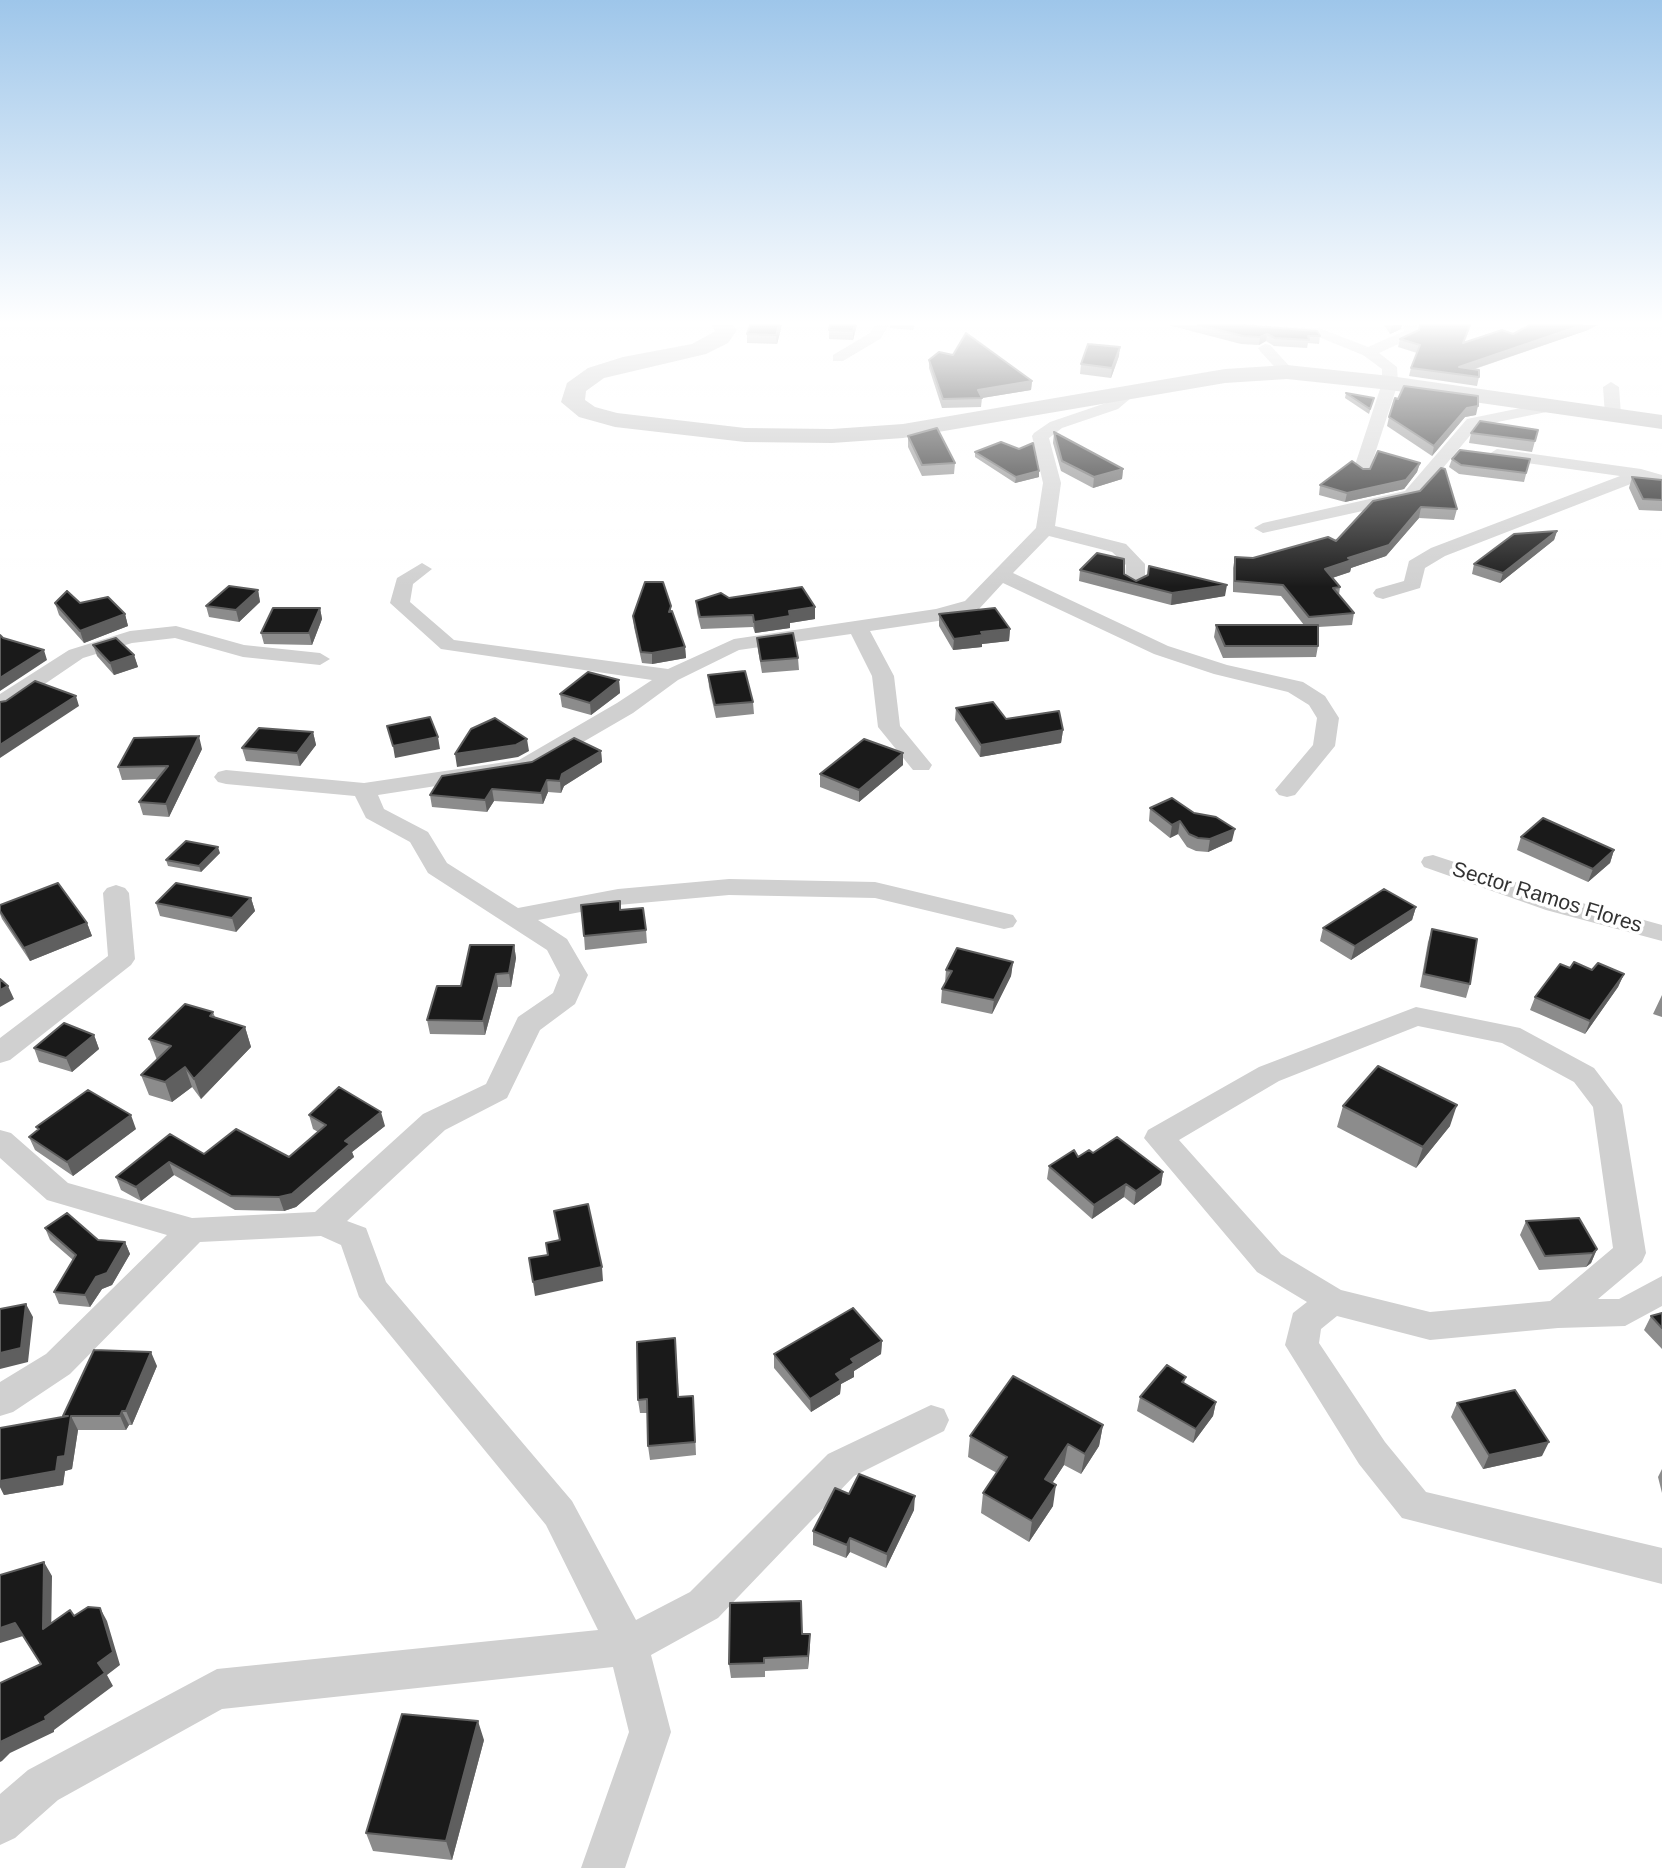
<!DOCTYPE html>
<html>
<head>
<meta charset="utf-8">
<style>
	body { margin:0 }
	canvas { display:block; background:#fff }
</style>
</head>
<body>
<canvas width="1662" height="1868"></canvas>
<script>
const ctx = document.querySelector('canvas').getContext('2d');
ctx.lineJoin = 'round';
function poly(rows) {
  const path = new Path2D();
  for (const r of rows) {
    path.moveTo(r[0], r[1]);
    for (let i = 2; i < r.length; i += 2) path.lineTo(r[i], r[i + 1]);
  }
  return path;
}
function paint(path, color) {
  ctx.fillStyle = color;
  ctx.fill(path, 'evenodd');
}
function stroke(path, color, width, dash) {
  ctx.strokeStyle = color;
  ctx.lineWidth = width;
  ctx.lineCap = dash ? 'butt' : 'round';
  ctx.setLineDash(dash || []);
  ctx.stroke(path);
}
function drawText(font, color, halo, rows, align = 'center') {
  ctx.font = font + ' Helvetica,sans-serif';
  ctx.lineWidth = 7;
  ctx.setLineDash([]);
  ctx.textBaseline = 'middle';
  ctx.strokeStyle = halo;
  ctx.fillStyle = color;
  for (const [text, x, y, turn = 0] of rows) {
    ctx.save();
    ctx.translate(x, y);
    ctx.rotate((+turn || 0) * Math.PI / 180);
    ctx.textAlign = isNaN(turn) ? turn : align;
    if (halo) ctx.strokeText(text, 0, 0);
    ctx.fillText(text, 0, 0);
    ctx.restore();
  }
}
paint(poly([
	[875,325,889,325,880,339,843,361,833,361,833,355,870,333,875,325],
	[1226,325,1319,328,1368,347,1404,331,1403,325,1417,325,1416,336,1379,353,1397,367,1398,383,1368,475,1362,476,1353,471,1382,383,1382,369,1363,355,1316,336,1233,329,1226,325],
	[1265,344,1270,345,1292,369,1292,375,1282,375,1260,351,1258,348,1265,344],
	[1611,382,1619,387,1621,415,1613,420,1605,415,1603,387,1611,382],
	[1130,387,1138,392,1118,409,1062,428,1049,438,1061,483,1055,526,1126,544,1145,564,1145,584,1135,590,1128,588,1125,584,1126,565,1112,552,1049,536,1013,573,1168,646,1227,665,1303,682,1325,696,1339,718,1335,746,1295,795,1287,797,1279,795,1275,790,1313,745,1317,718,1309,705,1288,692,1214,674,1154,654,1003,583,979,609,938,621,870,631,894,676,900,726,932,765,929,770,913,770,878,727,872,676,851,634,739,650,678,680,633,713,533,771,378,795,384,809,428,832,447,863,518,908,618,889,729,879,875,882,1013,915,1017,921,1013,927,1004,929,875,898,729,895,618,905,538,920,567,939,588,975,575,1004,540,1030,507,1098,445,1130,347,1221,366,1228,386,1282,572,1501,636,1620,690,1592,828,1454,931,1405,944,1409,949,1420,944,1431,854,1476,718,1618,651,1655,671,1732,625,1868,581,1868,629,1732,613,1667,222,1709,58,1800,15,1838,0,1845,0,1794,28,1770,217,1669,598,1630,546,1525,359,1297,341,1245,321,1236,200,1242,70,1374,13,1412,0,1416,0,1382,46,1354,167,1235,47,1200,0,1158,0,1130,11,1133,68,1183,192,1218,315,1212,423,1114,486,1084,518,1017,553,993,560,975,547,950,428,873,410,842,366,818,355,796,226,784,218,782,214,777,218,772,226,770,364,783,519,760,617,703,652,680,441,649,390,603,397,578,422,563,432,569,413,584,410,602,454,640,668,669,734,639,936,609,965,601,1036,528,1043,483,1032,436,1034,433,1050,422,1106,403,1130,387],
	[1555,401,1561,403,1561,409,1478,426,1417,499,1263,533,1254,528,1263,523,1405,491,1467,419,1555,401],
	[1497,449,1641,469,1662,475,1662,486,1641,480,1445,556,1425,568,1420,588,1383,599,1376,597,1373,593,1376,589,1404,581,1409,561,1431,548,1620,476,1491,458,1489,454,1497,449],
	[176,626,244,645,320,653,330,659,320,665,243,657,175,638,132,643,83,658,8,709,0,711,0,694,69,650,130,631,176,626],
	[1433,855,1564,898,1662,925,1662,941,1546,910,1424,867,1421,862,1424,857,1433,855],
	[116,885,125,888,129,893,135,959,131,965,10,1060,0,1063,0,1038,108,956,103,893,107,888,116,885],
	[1416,1007,1520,1028,1594,1068,1622,1105,1646,1253,1642,1262,1598,1299,1619,1299,1662,1276,1662,1306,1625,1326,1558,1328,1430,1340,1337,1316,1321,1329,1319,1343,1385,1442,1426,1492,1662,1548,1662,1584,1402,1518,1359,1464,1285,1345,1293,1313,1307,1302,1257,1272,1144,1138,1148,1130,1259,1067,1416,1007],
	[1418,1026,1502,1043,1574,1082,1593,1107,1613,1248,1550,1301,1430,1312,1341,1290,1281,1254,1179,1140,1279,1081,1418,1026]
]), '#d0d0d0');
paint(poly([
	[711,325,733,325,737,330,728,343,706,354,604,378,586,391,585,400,595,407,617,413,745,428,832,429,903,424,1225,369,1287,365,1390,376,1662,415,1662,429,1390,390,1287,379,1225,383,903,438,832,443,745,442,615,427,579,417,561,402,567,383,588,368,623,357,692,344,712,333,715,331,711,325]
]), '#bdbdbd');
paint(poly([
	[750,325,782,325,777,344,747,343,747,334],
	[857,325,853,340,829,339,829,330],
	[890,325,915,325,913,330,890,328],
	[1168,325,1242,325,1320,336,1319,344,1308,343,1307,348,1274,346,1266,341,1259,345,1241,344],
	[1384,325,1402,325,1401,329,1390,334],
	[1419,325,1471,325,1464,343,1513,334,1588,330,1475,369,1479,377,1477,386,1409,376,1411,368,1417,353,1398,347,1400,339,1418,331],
	[1119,356,1111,378,1080,374,1081,364],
	[929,360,1032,381,1031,390,982,398,981,407,942,408,929,368],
	[1346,393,1374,398,1369,414,1345,398],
	[1476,415,1465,417,1432,456,1387,426,1389,417],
	[1538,430,1532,452,1469,443,1471,433],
	[1054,432,1123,469,1122,479,1093,488,1061,471,1053,443],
	[908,436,955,463,954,474,922,476,908,447],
	[975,452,1039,471,1039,477,1015,483,975,457],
	[1452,459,1530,459,1524,482,1459,474,1449,467],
	[1420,463,1417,472,1404,489,1345,502,1319,495,1320,485,1363,469],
	[1632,477,1662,480,1662,511,1639,510,1629,488],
	[1373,501,1457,509,1454,520,1419,518,1386,556,1351,568,1350,572,1332,578,1340,587,1339,595,1354,613,1352,625,1318,627,1318,646,1316,657,1223,658,1214,637,1216,625,1304,625,1281,596,1233,592,1233,568,1235,557,1253,558,1336,541],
	[1557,531,1554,540,1500,583,1472,574,1474,564],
	[1080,570,1124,574,1136,581,1225,596,1171,605,1079,581],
	[258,590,260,602,239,622,209,617,206,606],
	[729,598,815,619,790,623,790,628,755,633,753,627,701,629,697,613,696,601],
	[55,603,80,603,125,614,128,626,84,643,59,615],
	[671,606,671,611,685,647,686,658,652,664,642,663,634,627,633,616],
	[320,608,322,619,312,645,264,644,261,633],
	[939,614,1010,629,1009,641,982,644,982,647,953,650,939,626],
	[757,638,798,658,799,670,762,673,758,650],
	[93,645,134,655,138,667,114,675,97,656],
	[708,675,753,702,754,714,716,718,709,687],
	[619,680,620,693,591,715,562,707,560,694],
	[956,708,1006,719,1063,730,1061,743,980,757,955,720],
	[313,732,316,745,300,766,246,761,242,748],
	[202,749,169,817,143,815,139,802,158,779,122,780,118,767],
	[601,751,602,762,564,786,561,793,548,792,543,804,494,801,487,812,432,807,430,795],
	[903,765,859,802,820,787,820,774],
	[1150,808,1232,841,1208,852,1196,851,1187,847,1178,834,1170,838,1149,821],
	[1521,837,1614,850,1610,863,1588,882,1517,850],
	[220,853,201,872,168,866,166,860],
	[251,898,255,911,236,932,160,916,156,903],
	[0,905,87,923,92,936,30,961,2,919,0,914],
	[1416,907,1412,920,1351,960,1320,941,1323,928],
	[620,910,646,930,647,943,585,950,584,936],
	[1432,929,1470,984,1466,998,1420,987,1428,942],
	[514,945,516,958,511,987,498,987,485,1035,430,1034,427,1020,461,986],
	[1013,962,1011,976,992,1014,941,1003,942,989,945,983,946,970],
	[1570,968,1624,974,1618,987,1585,1034,1530,1010,1535,997],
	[1662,995,1662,1017,1653,1014],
	[213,1012,215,1017,245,1027,251,1047,201,1099,192,1087,172,1102,149,1095,141,1075,157,1060,149,1039],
	[94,1035,99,1049,72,1072,39,1062,34,1048],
	[1343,1106,1450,1126,1416,1168,1337,1127],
	[309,1115,385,1126,352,1152,354,1157,296,1207,284,1211,235,1210,174,1175,141,1201,121,1190,116,1177,170,1134,204,1154,289,1157,318,1132,313,1129],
	[36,1127,136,1129,73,1176,35,1150,29,1137,38,1130],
	[1093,1153,1163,1172,1161,1185,1134,1205,1124,1197,1092,1219,1047,1179,1049,1166],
	[1526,1221,1597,1249,1591,1263,1586,1267,1539,1270,1520,1235],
	[45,1228,98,1240,125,1242,130,1254,112,1285,102,1289,90,1307,59,1304,54,1292,73,1260,50,1240],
	[1662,1313,1662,1349,1644,1330,1651,1316],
	[675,1338,679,1397,694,1409,696,1455,650,1460,648,1446,648,1413,640,1413,638,1400],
	[882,1341,881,1354,854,1371,854,1377,841,1384,840,1394,811,1412,774,1368,774,1354],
	[157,1366,132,1425,129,1425,126,1430,78,1430,72,1469,65,1471,63,1485,4,1495,0,1487,0,1428,64,1417],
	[1186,1377,1184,1383,1216,1402,1213,1416,1193,1443,1137,1411,1140,1397],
	[1457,1403,1542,1456,1483,1469,1451,1417],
	[1103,1425,1099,1446,1081,1474,1064,1465,1052,1483,1053,1506,1029,1542,981,1513,983,1493,997,1473,968,1457,970,1436],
	[1662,1469,1662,1493,1658,1477],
	[849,1494,914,1510,886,1568,850,1552,846,1558,813,1545,813,1531],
	[802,1634,810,1634,808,1669,765,1671,765,1677,731,1678,729,1664],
	[484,1740,452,1860,373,1851,366,1833]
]), '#8c8c8c');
paint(poly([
	[779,325,782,325,777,344,776,335],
	[855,325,861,325,857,325,853,340,853,331],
	[1394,325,1402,325,1401,329,1390,334,1392,326],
	[1582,325,1598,325,1588,330,1459,374,1459,367],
	[1267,334,1266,341,1259,345,1260,337],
	[1120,347,1119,356,1111,378,1112,368],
	[1032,381,1031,390,982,398,978,390],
	[1478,406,1476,415,1465,417,1432,456,1434,446,1467,408],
	[1420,463,1417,472,1404,489,1345,502,1347,493],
	[1123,469,1122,479,1093,488,1094,477],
	[1039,471,1039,477,1015,483,1016,477],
	[1421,507,1419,518,1386,556,1351,568,1350,572,1323,581,1325,569,1348,558],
	[1557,531,1554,540,1500,583,1503,573],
	[1227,585,1225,596,1171,605,1172,593],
	[258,590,260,602,239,622,236,610],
	[815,607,815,619,790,623,790,628,755,633,754,622,789,611],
	[320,608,322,619,312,645,309,633],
	[125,614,128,626,84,643,80,631],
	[1010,629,1009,641,982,644,982,647,953,650,954,639,981,632],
	[685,647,686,658,652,664,652,653],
	[44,650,47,660,0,691,0,678],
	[134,655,138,667,114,675,110,663],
	[619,680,620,693,591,715,590,703],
	[76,696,79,706,0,758,0,745],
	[1063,730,1061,743,980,757,981,745],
	[313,732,316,745,300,766,297,753],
	[199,736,202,749,169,817,166,804],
	[438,737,440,749,395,758,393,746],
	[527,739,529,751,518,757,457,767,455,754],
	[601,751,602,762,564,786,561,793,560,781,562,774],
	[903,753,903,765,859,802,859,790],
	[547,780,548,792,543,804,541,793],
	[492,789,494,801,487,812,485,800],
	[1180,821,1178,834,1170,838,1172,825],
	[1235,829,1232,841,1208,852,1210,839],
	[218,847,220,853,201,872,199,866],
	[1614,850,1610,863,1588,882,1593,869],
	[251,898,255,911,236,932,232,918],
	[1416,907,1412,920,1351,960,1355,946],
	[87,923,92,936,30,961,24,948],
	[514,945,516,958,511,987,509,973],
	[1013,962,1011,976,992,1014,994,1000],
	[496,974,498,987,485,1035,483,1021],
	[1624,974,1618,987,1585,1034,1590,1021],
	[8,986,14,999,0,1007,0,990],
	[245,1027,251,1047,201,1099,194,1079],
	[94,1035,99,1049,72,1072,66,1058],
	[185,1067,192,1087,172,1102,165,1082],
	[1457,1105,1450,1126,1416,1168,1423,1147],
	[381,1112,385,1126,352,1152,354,1157,296,1207,284,1211,279,1197,345,1141],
	[131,1115,136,1129,73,1176,67,1162],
	[169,1162,174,1175,141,1201,136,1187],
	[1163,1172,1161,1185,1134,1205,1136,1191],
	[1126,1184,1124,1197,1092,1219,1094,1205],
	[125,1242,130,1254,112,1285,102,1289,90,1307,85,1295,96,1277],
	[1597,1249,1591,1263,1586,1267,1593,1253],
	[602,1267,603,1281,535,1296,533,1282],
	[26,1304,33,1317,28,1362,0,1369,0,1353],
	[882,1341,881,1354,854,1371,854,1377,841,1384,840,1394,811,1412,810,1399,851,1359],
	[151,1352,157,1366,132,1425,126,1411],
	[1216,1402,1213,1416,1193,1443,1196,1429],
	[122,1411,129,1425,126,1430,120,1416],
	[71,1416,78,1430,72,1469,65,1471,63,1485,4,1495,0,1487,0,1468],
	[1103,1425,1099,1446,1081,1474,1085,1454],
	[1549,1442,1542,1456,1483,1469,1489,1455],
	[1068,1444,1064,1465,1042,1499,1045,1479],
	[1056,1485,1053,1506,1029,1542,1032,1521],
	[915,1496,914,1510,886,1568,887,1554],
	[850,1538,850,1552,846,1558,847,1545],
	[44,1562,52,1576,51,1642,43,1629],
	[100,1608,107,1621,120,1665,107,1675,113,1686,54,1730,54,1732,10,1753,2,1761,0,1762,0,1742,45,1717,98,1663],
	[15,1623,23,1636,0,1643,0,1628],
	[810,1634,810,1647,808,1669,808,1656],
	[478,1721,484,1740,452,1860,446,1841]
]), '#5f5f5f');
const building = poly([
	[750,325,779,325,776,335,747,334,750,325],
	[830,325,855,325,853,331,829,330,830,325],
	[1198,325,1242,325,1317,331,1320,336,1308,336,1309,340,1275,338,1267,334,1260,337,1243,336,1198,325],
	[1420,325,1470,325,1463,343,1502,330,1513,334,1530,325,1582,325,1459,367,1479,370,1479,377,1411,368,1420,345,1400,339,1419,330,1420,325],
	[966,333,1032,381,978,390,982,398,943,399,929,360,939,352,953,355,966,333],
	[1088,344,1120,347,1112,368,1081,364,1088,344],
	[1404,386,1478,396,1478,406,1467,408,1434,446,1389,417,1395,398,1398,399,1404,386],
	[1346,393,1374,398,1370,409,1346,393],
	[1480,421,1538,430,1535,441,1471,433,1480,421],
	[937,428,955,463,922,465,908,436,937,428],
	[1054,432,1123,469,1094,477,1062,461,1054,432],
	[1001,442,1019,449,1033,443,1039,471,1016,477,975,452,1001,442],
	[1460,450,1530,459,1526,473,1461,465,1452,459,1460,450],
	[1378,451,1420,463,1406,480,1347,493,1320,485,1352,461,1363,469,1370,469,1378,451],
	[1441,468,1445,469,1457,509,1421,507,1389,545,1348,558,1352,560,1325,569,1340,587,1333,588,1354,613,1309,617,1283,585,1235,581,1235,557,1253,558,1328,537,1336,541,1373,501,1420,491,1441,468],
	[1632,477,1662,480,1662,500,1643,499,1632,477],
	[1557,531,1503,573,1474,564,1514,534,1557,531],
	[1097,553,1124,559,1124,574,1136,581,1148,575,1149,566,1227,585,1172,593,1080,570,1097,553],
	[645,582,663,582,671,606,669,612,672,611,685,647,652,653,641,652,633,616,645,582],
	[229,586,258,590,236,610,206,606,229,586],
	[802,587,815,607,789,611,790,616,754,622,753,615,700,617,696,601,721,593,729,598,802,587],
	[67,591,80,603,108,597,125,614,80,631,55,603,67,591],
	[273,608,320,608,309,633,261,633,273,608],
	[995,608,1010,629,981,632,983,635,954,639,939,614,995,608],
	[1216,625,1318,625,1318,646,1225,646,1216,625],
	[793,633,798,658,761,661,757,638,793,633],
	[0,635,3,638,44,650,0,678,0,635],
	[116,638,134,655,110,663,93,645,116,638],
	[745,671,753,702,715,705,708,675,745,671],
	[588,672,619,680,590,703,560,694,588,672],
	[35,681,76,696,0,745,0,702,6,701,35,681],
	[993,702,1006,719,1059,711,1063,730,981,745,956,708,993,702],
	[430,717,438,737,393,746,387,726,430,717],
	[495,718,527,739,516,745,455,754,471,729,495,718],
	[259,728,313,732,297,753,242,748,259,728],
	[199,736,166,804,139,802,168,766,118,767,134,738,199,736],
	[574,738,601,751,562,774,560,781,547,780,541,793,492,789,485,800,430,795,442,776,532,762,574,738],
	[864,739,903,753,859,790,820,774,864,739],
	[1172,798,1194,813,1216,817,1235,829,1210,839,1198,838,1189,834,1180,821,1172,825,1150,808,1172,798],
	[1543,818,1614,850,1593,869,1521,837,1543,818],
	[186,841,218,847,199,866,166,860,186,841],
	[58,883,87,923,24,948,0,911,0,905,58,883],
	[176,883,251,898,232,918,156,903,176,883],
	[1384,889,1416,907,1355,946,1323,928,1384,889],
	[620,901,620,910,643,908,646,930,584,936,581,905,620,901],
	[1432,929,1477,939,1470,984,1424,974,1432,929],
	[470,945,514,945,509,973,496,974,483,1021,427,1020,437,986,461,986,470,945],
	[957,948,1013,962,994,1000,942,989,952,971,946,970,957,948],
	[1574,962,1592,970,1598,963,1624,974,1590,1021,1535,997,1560,964,1570,968,1574,962],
	[0,979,8,986,0,990,0,979],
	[185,1004,213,1012,210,1016,245,1027,194,1079,185,1067,165,1082,141,1075,171,1046,149,1039,185,1004],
	[64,1023,94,1035,66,1058,34,1048,64,1023],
	[1378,1066,1457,1105,1423,1147,1343,1106,1378,1066],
	[339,1087,381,1112,345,1141,350,1144,292,1194,279,1197,231,1196,169,1162,136,1187,116,1177,170,1134,204,1154,236,1129,289,1157,326,1125,309,1115,339,1087],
	[88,1090,131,1115,67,1162,29,1137,39,1129,36,1127,88,1090],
	[1117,1137,1163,1172,1136,1191,1126,1184,1094,1205,1049,1166,1074,1150,1078,1157,1089,1150,1093,1153,1117,1137],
	[588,1204,602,1267,533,1282,529,1258,548,1255,546,1243,560,1240,554,1211,588,1204],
	[67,1213,98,1240,125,1242,107,1273,96,1277,85,1295,54,1292,76,1255,45,1228,67,1213],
	[1579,1218,1597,1249,1593,1253,1545,1256,1526,1221,1579,1218],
	[26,1304,21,1348,0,1353,0,1309,26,1304],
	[853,1308,882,1341,851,1359,854,1363,836,1374,841,1380,810,1399,774,1354,853,1308],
	[1662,1313,1662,1328,1651,1316,1662,1313],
	[675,1338,678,1397,693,1396,695,1442,648,1446,647,1399,638,1400,637,1342,675,1338],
	[94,1350,151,1352,126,1411,122,1411,120,1416,71,1416,65,1456,58,1457,56,1471,0,1481,0,1428,68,1416,63,1416,94,1350],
	[1167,1365,1186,1377,1182,1382,1216,1402,1196,1429,1140,1397,1167,1365],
	[1013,1376,1103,1425,1085,1454,1068,1444,1045,1479,1056,1485,1032,1521,983,1493,1007,1457,970,1436,1013,1376],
	[1515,1390,1549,1442,1489,1455,1457,1403,1515,1390],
	[859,1474,915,1496,887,1554,850,1538,847,1545,813,1531,835,1488,849,1494,859,1474],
	[44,1562,43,1629,70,1610,74,1616,88,1607,100,1608,113,1652,98,1663,105,1673,45,1717,46,1720,0,1742,0,1683,41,1664,15,1623,0,1628,0,1575,44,1562],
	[801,1601,802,1634,810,1634,808,1656,764,1658,764,1663,729,1664,730,1603,801,1601],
	[402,1714,478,1721,446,1841,366,1833,402,1714]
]);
paint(building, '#1a1a1a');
stroke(building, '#5f5f5f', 2);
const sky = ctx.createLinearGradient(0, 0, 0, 587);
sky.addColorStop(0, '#9ec6ea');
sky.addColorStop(0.55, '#fff');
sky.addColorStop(1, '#ffffff00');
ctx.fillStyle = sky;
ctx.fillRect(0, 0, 1662, 587);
drawText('21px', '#333', '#fff', [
	["Sector Ramos Flores",1547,898,17]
]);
</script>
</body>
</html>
